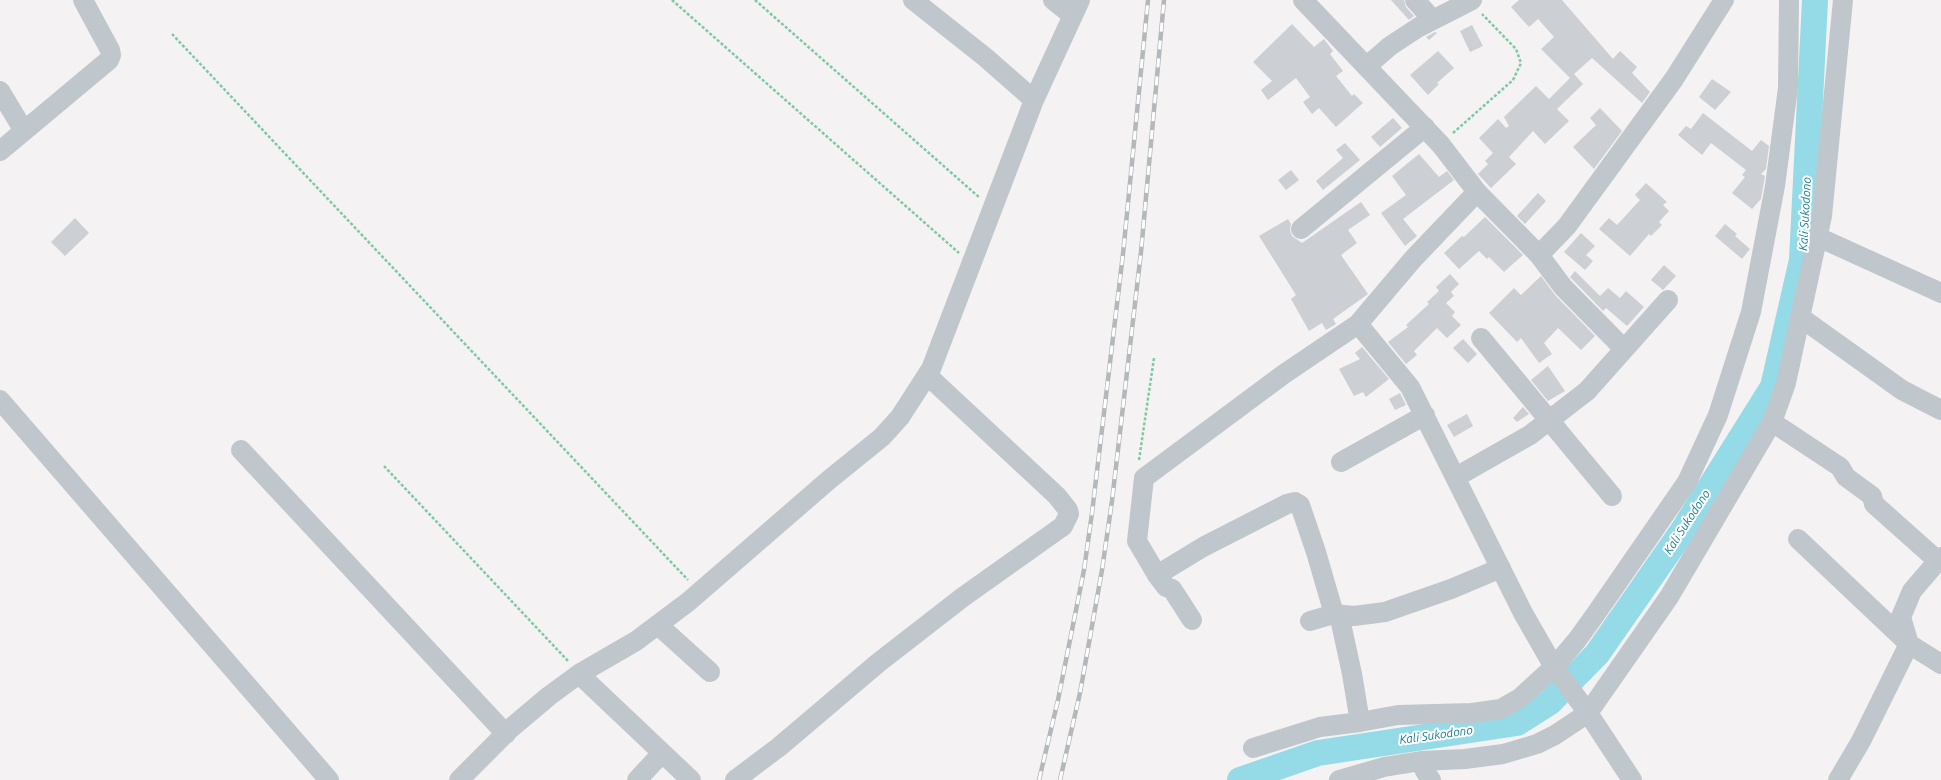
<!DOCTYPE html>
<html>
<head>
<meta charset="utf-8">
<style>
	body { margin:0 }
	canvas { display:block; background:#f4f2f2 }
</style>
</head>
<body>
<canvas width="1941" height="780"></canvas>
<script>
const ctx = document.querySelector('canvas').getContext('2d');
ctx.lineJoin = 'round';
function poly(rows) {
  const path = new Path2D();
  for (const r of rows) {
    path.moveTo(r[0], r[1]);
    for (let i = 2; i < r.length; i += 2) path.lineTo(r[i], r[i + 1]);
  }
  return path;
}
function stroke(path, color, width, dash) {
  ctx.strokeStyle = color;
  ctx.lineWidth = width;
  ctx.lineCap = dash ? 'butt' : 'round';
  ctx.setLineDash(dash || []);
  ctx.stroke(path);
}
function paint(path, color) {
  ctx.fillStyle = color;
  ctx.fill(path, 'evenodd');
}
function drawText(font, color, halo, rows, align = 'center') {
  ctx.font = font + ' Ubuntu,sans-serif';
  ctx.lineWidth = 4;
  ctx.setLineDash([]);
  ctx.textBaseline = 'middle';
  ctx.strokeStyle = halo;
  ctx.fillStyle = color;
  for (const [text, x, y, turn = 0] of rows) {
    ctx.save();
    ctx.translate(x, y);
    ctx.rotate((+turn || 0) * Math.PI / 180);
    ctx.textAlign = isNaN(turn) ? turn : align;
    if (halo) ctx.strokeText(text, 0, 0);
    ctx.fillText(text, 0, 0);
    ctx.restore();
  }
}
stroke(poly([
	[1240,780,1318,753,1517,723,1550,702,1597,654,1684,529,1773,387,1802,260,1815,0]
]), '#95dbe7', 26);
paint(poly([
	[1391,0,1404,0,1406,7,1414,16,1409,20],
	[1519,0,1562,0,1613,59,1620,51,1637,67,1632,73,1650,92,1642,103,1592,58,1574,74,1583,84,1557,109,1569,121,1545,144,1533,131,1509,157,1516,164,1491,188,1478,174,1488,164,1485,161,1493,153,1479,138,1498,119,1506,128,1509,126,1504,117,1536,86,1549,99,1570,78,1541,49,1554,37,1538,19,1529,27,1511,7],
	[1292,24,1314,47,1324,39,1333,51,1330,54,1343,71,1336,76,1352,96,1354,94,1363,103,1336,127,1319,108,1312,114,1303,102,1310,97,1296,78,1268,100,1261,90,1272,81,1253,62],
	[1472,25,1483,46,1470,52,1460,31],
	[1435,32,1437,33,1429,40,1426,37],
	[1438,51,1454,68,1437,83,1439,84,1428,95,1410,75],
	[1712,79,1731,92,1715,110,1699,97],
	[1600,108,1622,131,1594,169,1573,147,1596,125,1590,118],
	[1703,113,1752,151,1761,140,1769,146,1766,169,1761,174,1765,176,1761,199,1752,209,1732,193,1745,177,1742,175,1746,170,1711,143,1702,155,1678,135,1686,126,1691,129],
	[1393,118,1402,128,1380,147,1371,137],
	[1345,143,1360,160,1323,190,1316,181,1343,158,1336,150],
	[1419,154,1439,177,1447,171,1454,180,1403,219,1417,236,1405,246,1381,213,1406,195,1392,176],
	[1291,170,1299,180,1286,190,1278,180],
	[1646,183,1667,202,1663,205,1669,211,1659,222,1662,225,1651,236,1649,234,1630,256,1599,229,1609,218,1617,225,1640,200,1635,195],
	[1538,193,1546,201,1525,224,1517,216],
	[1361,202,1370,215,1348,230,1357,243,1341,255,1368,294,1333,319,1336,324,1326,330,1322,323,1309,331,1291,299,1296,295,1259,236,1288,219,1291,224,1290,230,1292,236,1302,243],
	[1485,217,1523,255,1504,272,1489,257,1487,259,1479,251,1459,269,1444,253,1462,236,1464,237],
	[75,218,89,233,65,256,51,242],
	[1725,224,1737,234,1735,236,1750,249,1742,259,1715,236],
	[1581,233,1595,246,1586,255,1593,261,1585,270,1564,252],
	[1664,265,1676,276,1663,290,1651,280],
	[1575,271,1600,296,1608,288,1620,298,1626,291,1644,307,1627,326,1606,308,1603,311,1572,279,1570,277],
	[1450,274,1459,284,1451,292,1454,296,1446,303,1455,312,1452,316,1461,325,1447,338,1437,328,1414,351,1417,355,1406,364,1388,342,1408,327,1406,325,1429,304,1427,302,1439,291,1436,287],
	[1541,276,1555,295,1595,336,1581,350,1558,328,1544,343,1552,354,1539,363,1521,338,1517,342,1489,313,1514,288,1521,295],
	[1463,339,1477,354,1468,363,1453,348],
	[1362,347,1389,379,1366,397,1363,392,1354,396,1339,369,1360,359,1355,353],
	[1548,366,1565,391,1548,401,1531,380],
	[1400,393,1406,405,1395,410,1389,399],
	[1523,407,1529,414,1517,422,1513,418],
	[1467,414,1473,426,1454,437,1447,425]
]), '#cccfd4');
stroke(poly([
	[672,0,959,253],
	[755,0,980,198],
	[172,34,688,580],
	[1453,133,1513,80,1521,63,1516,49,1482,14],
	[1139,460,1154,358],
	[384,466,569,662]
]), '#7ec9a0', 2.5, [3, 2]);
stroke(poly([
	[913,0,985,57,1034,100],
	[1053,0,1073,16],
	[1303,0,1441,145,1477,192,1539,255,1563,287,1624,349],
	[1415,0,1433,20],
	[1367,66,1390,46,1419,27,1472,0],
	[0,91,24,131],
	[0,151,109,60,111,55,110,50,83,0],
	[1301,229,1425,127],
	[1818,237,1941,293],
	[1539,255,1567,226,1674,79,1724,0],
	[1800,317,1902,390,1941,410],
	[1358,324,1410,387,1523,613,1554,667,1588,713,1632,780],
	[1481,338,1612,496],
	[0,400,329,780],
	[1772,422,1840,467,1846,477,1872,496,1874,504,1938,561],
	[241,450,506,734],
	[1341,462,1425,415],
	[1456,477,1530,435,1587,391,1668,300],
	[1798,539,1909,644,1941,664],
	[1157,575,1203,547,1287,504,1295,502,1300,505,1316,552,1334,614],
	[1339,614,1352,674,1360,722],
	[1192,620,1172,589,1166,587,1157,575,1137,541,1144,478,1284,374,1358,324,1413,259,1477,192],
	[1310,621,1334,614,1354,616,1385,612,1451,589,1501,568],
	[658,625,710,672],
	[579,674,691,780],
	[1253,748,1320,727,1360,722,1398,715,1472,713,1501,709,1520,698,1554,667,1577,640,1595,615,1687,482,1718,415,1751,312,1775,186,1788,88,1789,0],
	[1421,761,1425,771,1431,780],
	[459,780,511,728,549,696,579,674,636,641,688,602,830,479,882,437,900,417,931,369,1034,100,1080,0],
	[637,780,662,753],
	[735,780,779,747,878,663,963,597,1063,526,1069,514,1068,510,1057,496,927,375],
	[1339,780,1384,767,1421,761,1465,759,1503,754,1537,744,1555,735,1588,713,1669,597,1772,422,1786,383,1822,216,1843,0],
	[1838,780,1861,741,1909,644,1901,617,1912,591,1941,557]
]), '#bfc7cd', 20);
const rail = poly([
	[1039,780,1058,700,1084,570,1092,513,1123,254,1148,0],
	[1060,780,1080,693,1102,570,1112,501,1141,252,1164,0]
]);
stroke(rail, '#b4b7bb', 4.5);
stroke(rail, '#fff', 3, [9]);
drawText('italic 12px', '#157d8f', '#fff', [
	["Kali Sukodono",1805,214,-87],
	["Kali Sukodono",1687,522,-57],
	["Kali Sukodono",1436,735,-8]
]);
</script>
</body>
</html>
